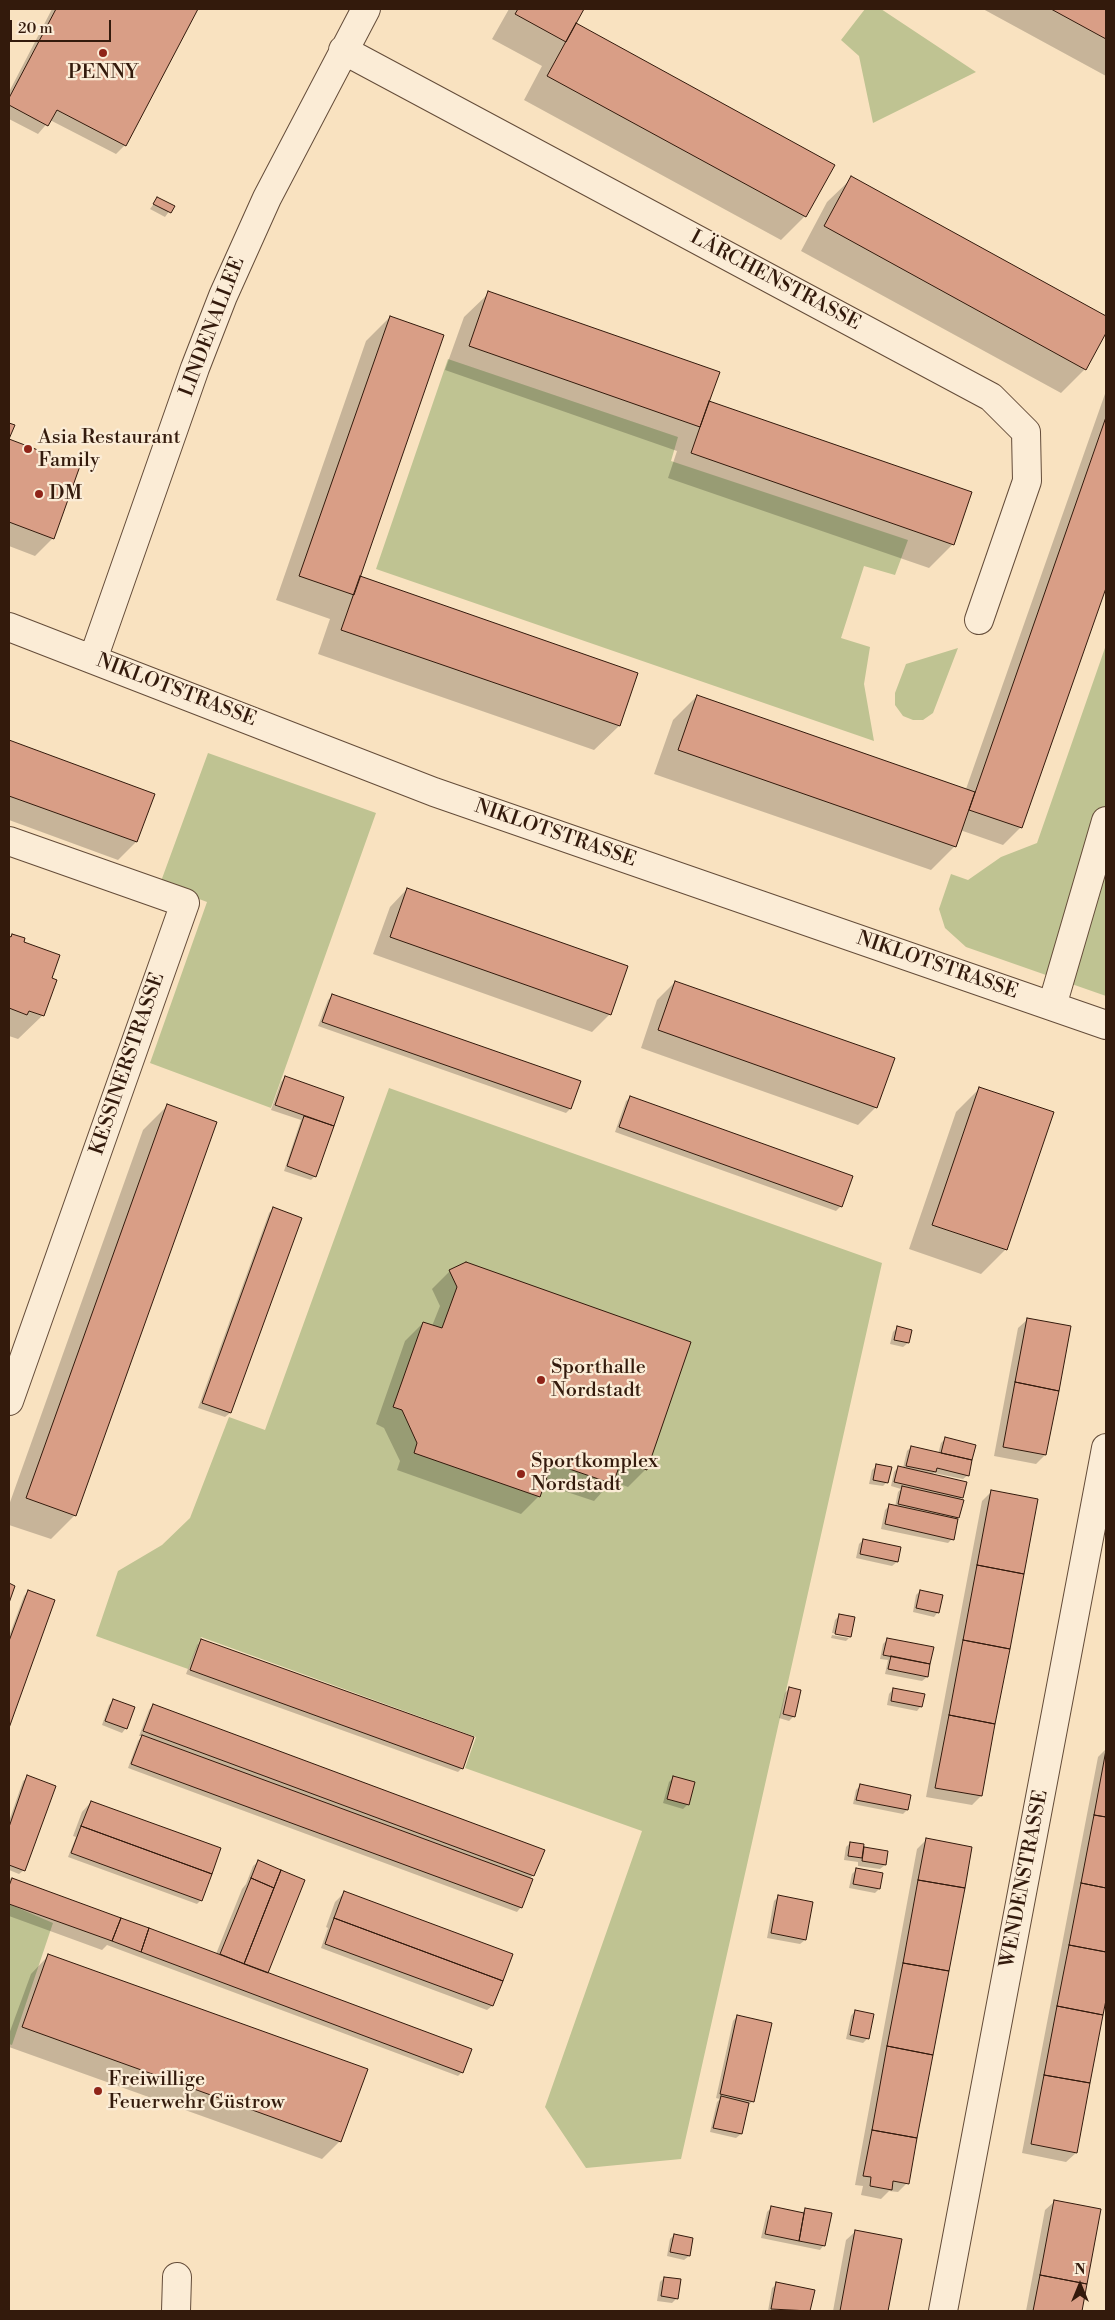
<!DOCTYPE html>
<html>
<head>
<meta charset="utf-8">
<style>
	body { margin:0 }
	#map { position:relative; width:1115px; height:2320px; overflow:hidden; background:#f9e2c0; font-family:"Libre Bodoni",serif }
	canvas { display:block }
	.frame { position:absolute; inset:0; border:10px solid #331a0c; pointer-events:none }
	.north { position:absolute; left:1055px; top:2260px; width:50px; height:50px; -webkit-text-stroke:4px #fbecd6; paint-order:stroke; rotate:0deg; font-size:14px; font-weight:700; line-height:20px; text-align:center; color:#331a0c }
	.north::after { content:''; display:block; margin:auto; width:18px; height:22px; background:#331a0c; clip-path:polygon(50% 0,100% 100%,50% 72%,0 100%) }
	.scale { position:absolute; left:10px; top:20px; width:101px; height:22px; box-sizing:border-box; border:2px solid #331a0c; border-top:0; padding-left:6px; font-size:15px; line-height:18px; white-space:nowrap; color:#331a0c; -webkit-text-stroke:4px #fbecd6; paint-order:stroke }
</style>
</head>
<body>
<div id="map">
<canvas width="1115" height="2320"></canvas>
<div class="frame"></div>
<div class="north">N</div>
<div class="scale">20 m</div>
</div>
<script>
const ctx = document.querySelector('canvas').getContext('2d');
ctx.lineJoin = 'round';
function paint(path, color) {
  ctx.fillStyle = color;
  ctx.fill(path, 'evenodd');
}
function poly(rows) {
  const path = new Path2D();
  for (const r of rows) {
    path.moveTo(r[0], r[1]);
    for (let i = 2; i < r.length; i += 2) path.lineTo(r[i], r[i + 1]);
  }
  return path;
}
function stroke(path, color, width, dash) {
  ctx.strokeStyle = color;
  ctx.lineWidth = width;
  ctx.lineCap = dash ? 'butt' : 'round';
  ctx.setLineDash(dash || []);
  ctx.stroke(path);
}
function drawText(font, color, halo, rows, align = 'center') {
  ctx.font = font + ' "Libre Bodoni",serif';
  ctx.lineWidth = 4.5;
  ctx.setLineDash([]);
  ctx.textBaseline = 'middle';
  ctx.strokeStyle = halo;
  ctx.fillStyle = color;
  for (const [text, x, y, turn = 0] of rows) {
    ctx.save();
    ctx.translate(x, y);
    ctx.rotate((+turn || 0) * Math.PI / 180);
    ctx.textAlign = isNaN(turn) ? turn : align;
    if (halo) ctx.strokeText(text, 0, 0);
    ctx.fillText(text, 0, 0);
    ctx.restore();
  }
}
paint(poly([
	[865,9,881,9,976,72,873,123,859,56,841,40],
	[448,359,678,437,671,461,908,540,895,575,864,566,841,638,870,647,864,684,874,741,376,569],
	[1106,645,1106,996,966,947,945,928,939,909,951,874,968,880,1001,857,1037,843],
	[958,648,933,713,923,720,913,720,903,716,895,705,895,693,906,664],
	[208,753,376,813,271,1108,150,1063,207,902,160,884],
	[389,1088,882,1263,681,2159,586,2168,545,2107,642,1831,465,1768,476,1737,201,1637,188,1669,96,1636,118,1571,162,1545,190,1518,229,1417,265,1430],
	[9,1904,53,1923,12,2045,9,2044]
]), '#bfc392');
paint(poly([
	[52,9,197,9,125,145,116,154,50,120,38,134,9,119,9,92],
	[509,9,582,9,574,24,805,216,781,240,524,100,542,66,492,39],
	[983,9,1106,9,1106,76],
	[852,178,1106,317,1106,330,1085,369,1061,393,801,251,827,202],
	[158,198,173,206,165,217,150,209],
	[489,293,708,402,953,544,929,568,668,478,677,451,445,370,464,317],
	[390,317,359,577,637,673,619,726,594,750,318,654,330,619,276,600,366,341],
	[1106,391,1106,584,1021,827,1003,845,960,830,955,846,931,870,654,774,673,720,697,696,966,789],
	[9,440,79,467,53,538,35,556,9,546],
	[9,742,154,795,136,842,118,860,9,820],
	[407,889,610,1014,592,1032,373,954,390,907],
	[13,935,22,942,50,979,43,1015,18,1039,9,1036,9,938],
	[675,982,876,1107,858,1125,641,1048,657,1000],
	[332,996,570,1109,566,1113,318,1026,328,1000],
	[285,1077,343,1098,315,1176,311,1180,284,1171,301,1120,271,1110,281,1082],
	[980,1088,1052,1113,1005,1250,981,1274,909,1249,956,1112],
	[631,1097,851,1176,840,1207,836,1211,615,1132,626,1101],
	[167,1106,75,1515,51,1539,9,1525,9,1505,143,1130],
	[273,1209,300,1219,230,1413,225,1417,198,1408,269,1213],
	[450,1271,646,1469,628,1487,612,1481,594,1501,543,1484,539,1496,521,1514,397,1470,400,1461,384,1428,376,1424,405,1341,423,1323,432,1326,440,1306,432,1289],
	[1028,1319,1045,1455,1036,1464,994,1456,1018,1328],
	[897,1328,908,1343,903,1347,890,1344,893,1332],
	[945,1439,968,1475,963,1479,934,1473,932,1475,962,1497,959,1500,958,1517,955,1520,952,1539,948,1543,881,1529,885,1510,890,1505,895,1507,898,1492,901,1489,891,1486,894,1472,898,1467,903,1468,907,1451,911,1447,938,1454,941,1443],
	[877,1465,887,1482,883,1486,869,1484,872,1470],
	[991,1492,981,1796,972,1805,926,1797,982,1501],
	[863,1540,899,1548,897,1562,892,1566,856,1558,859,1544],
	[920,1591,938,1612,934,1617,913,1612,916,1595],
	[28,1592,54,1601,9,1724,9,1636,24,1596],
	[839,1616,850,1637,846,1641,831,1638,832,1635,849,1638,849,1635,832,1633,835,1620],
	[202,1640,462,1768,458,1772,186,1674,197,1645],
	[887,1640,932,1648,927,1677,922,1681,885,1674,888,1660,880,1659,883,1644],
	[789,1688,794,1716,789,1721,779,1718,785,1693],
	[893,1689,921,1706,917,1711,887,1705,889,1694],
	[114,1701,126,1728,122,1733,102,1725,109,1705],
	[153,1705,533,1875,530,1879,521,1907,517,1912,128,1768,138,1741,142,1736,139,1736,149,1710],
	[1106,1749,1106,1993,1076,2153,1066,2162,1022,2153,1098,1757],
	[28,1777,24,1870,19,1874,9,1870,9,1821,23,1781],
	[674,1777,688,1804,683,1809,663,1803,669,1782],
	[860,1786,910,1796,907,1810,903,1814,853,1804,856,1790],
	[91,1802,201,1900,197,1904,68,1857,76,1837,73,1836,82,1812],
	[926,1840,907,2183,898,2192,889,2191,881,2199,861,2195,863,2186,855,2185,917,1849],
	[850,1843,863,1848,887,1852,885,1865,880,1869,858,1866,858,1862,844,1860,846,1847],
	[258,1862,304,1880,267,1973,462,2072,458,2076,107,1945,102,1950,9,1916,9,1878,216,1954,242,1889,246,1884,253,1866],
	[856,1870,879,1889,875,1893,849,1888,852,1874],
	[344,1893,511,1955,492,2006,487,2010,321,1948,328,1928,326,1927,335,1902],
	[778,1897,805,1940,800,1944,767,1938,774,1901],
	[48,1956,340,2141,322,2159,9,2047,9,2034,31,1974],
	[855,2011,868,2038,863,2043,846,2039,851,2016],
	[737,2016,753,2101,748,2105,741,2134,736,2138,710,2132,717,2102,720,2099,716,2098,733,2021],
	[1055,2201,1100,2210,1081,2311,1026,2311,1045,2210],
	[771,2208,801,2214,805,2209,824,2245,820,2250,761,2238,767,2212],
	[856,2231,900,2240,886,2311,833,2311,846,2240],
	[674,2235,689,2256,684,2260,667,2256,670,2239],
	[664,2278,676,2299,672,2303,657,2301,660,2282],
	[777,2284,813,2291,809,2311,768,2311,772,2288]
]), '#0003');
const building = poly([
	[56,9,198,9,126,146,57,110,48,126,9,105,9,98,56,9],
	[518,9,584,9,566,42,515,14,518,9],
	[1051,9,1106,9,1106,39,1051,9],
	[576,23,835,165,806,217,547,76,576,23],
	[851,176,1106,316,1106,333,1086,370,824,226,851,176],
	[157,197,175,206,171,213,153,204,157,197],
	[488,291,720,372,700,427,469,346,488,291],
	[390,316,444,335,354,595,299,576,390,316],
	[709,401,972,492,954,545,691,453,709,401],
	[1106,417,1106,588,1022,828,969,810,1106,417],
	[9,423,15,425,9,439,80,466,54,539,9,522,9,423],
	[360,576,638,673,620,726,341,630,360,576],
	[697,695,975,792,956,847,678,750,697,695],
	[9,740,155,794,137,842,9,796,9,740],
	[407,888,628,966,611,1015,390,937,407,888],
	[12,934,25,938,24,942,60,955,52,978,57,980,44,1016,29,1011,27,1015,9,1008,9,936,11,937,12,934],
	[675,981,895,1058,877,1108,658,1030,675,981],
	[332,994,581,1081,571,1109,322,1022,332,994],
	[285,1076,344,1097,334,1126,275,1105,285,1076],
	[979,1087,1054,1112,1007,1250,932,1225,979,1087],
	[630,1096,853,1176,842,1207,619,1127,630,1096],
	[167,1104,217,1122,76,1516,26,1498,167,1104],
	[304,1116,334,1126,316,1177,287,1166,304,1116],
	[273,1207,302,1218,231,1413,202,1403,273,1207],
	[466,1262,691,1342,647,1470,625,1462,623,1468,619,1467,613,1484,552,1463,540,1497,414,1453,417,1443,402,1410,393,1407,423,1322,442,1328,457,1287,449,1270,466,1262],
	[1027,1318,1071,1326,1059,1391,1015,1382,1027,1318],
	[897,1326,912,1330,909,1343,894,1340,897,1326],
	[1015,1382,1059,1391,1046,1455,1003,1447,1015,1382],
	[945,1437,976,1445,972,1460,941,1453,945,1437],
	[911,1446,972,1460,969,1476,937,1468,936,1472,906,1466,911,1446],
	[876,1464,892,1467,888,1483,873,1480,876,1464],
	[898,1466,967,1482,963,1498,894,1482,898,1466],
	[902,1486,964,1500,959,1518,898,1504,902,1486],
	[991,1490,1038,1499,1024,1574,977,1565,991,1490],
	[889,1504,958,1519,954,1540,885,1524,889,1504],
	[863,1539,901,1547,898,1562,860,1554,863,1539],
	[977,1565,1024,1574,1010,1649,963,1640,977,1565],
	[9,1583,15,1586,9,1603,9,1583],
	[28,1590,55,1600,9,1728,9,1641,28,1590],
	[920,1590,943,1595,939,1613,916,1608,920,1590],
	[839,1614,855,1617,851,1637,835,1634,839,1614],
	[887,1638,934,1647,930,1664,883,1655,887,1638],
	[201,1639,474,1737,463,1769,190,1670,201,1639],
	[963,1640,1010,1649,995,1724,949,1715,963,1640],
	[891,1656,930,1664,928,1677,888,1669,891,1656],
	[789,1687,801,1690,795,1717,783,1714,789,1687],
	[893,1688,925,1694,922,1707,891,1701,893,1688],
	[113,1699,135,1707,127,1729,105,1721,113,1699],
	[153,1704,545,1850,534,1876,143,1731,153,1704],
	[949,1715,995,1724,982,1796,935,1788,949,1715],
	[142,1735,533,1879,522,1908,131,1764,142,1735],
	[1106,1750,1106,1817,1094,1815,1106,1750],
	[27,1775,56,1786,25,1871,9,1865,9,1827,27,1775],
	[673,1776,695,1782,689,1805,667,1799,673,1776],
	[860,1784,911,1795,908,1810,856,1800,860,1784],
	[91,1801,221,1848,212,1874,81,1826,91,1801],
	[1094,1815,1106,1817,1106,1888,1081,1883,1094,1815],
	[81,1826,212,1874,202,1901,71,1853,81,1826],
	[926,1838,972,1847,965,1888,918,1880,926,1838],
	[850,1842,864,1844,862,1858,848,1856,850,1842],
	[864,1847,888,1851,886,1865,862,1861,864,1847],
	[258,1860,281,1870,274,1888,251,1878,258,1860],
	[856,1868,883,1873,880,1889,853,1884,856,1868],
	[281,1870,305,1880,268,1973,244,1964,281,1870],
	[12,1878,121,1918,112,1941,9,1904,9,1886,12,1878],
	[251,1878,274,1888,244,1964,220,1954,251,1878],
	[918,1880,965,1888,949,1971,903,1963,918,1880],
	[1081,1883,1106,1888,1106,1952,1069,1945,1081,1883],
	[344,1891,513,1954,503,1981,334,1918,344,1891],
	[778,1895,813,1902,806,1940,771,1933,778,1895],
	[121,1918,149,1928,141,1952,112,1941,121,1918],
	[334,1918,503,1981,493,2006,325,1944,334,1918],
	[149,1928,472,2049,463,2073,141,1952,149,1928],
	[1069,1945,1106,1952,1106,2000,1103,2015,1057,2006,1069,1945],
	[48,1954,368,2069,341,2142,22,2027,48,1954],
	[903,1963,949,1971,933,2055,887,2046,903,1963],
	[1057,2006,1103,2015,1090,2083,1044,2075,1057,2006],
	[855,2010,874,2014,869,2039,850,2035,855,2010],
	[737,2015,772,2023,754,2102,720,2094,737,2015],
	[887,2046,933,2055,917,2138,872,2130,887,2046],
	[1044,2075,1090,2083,1077,2153,1031,2144,1044,2075],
	[721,2096,749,2103,742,2134,713,2128,721,2096],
	[872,2130,917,2138,909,2184,893,2181,892,2190,870,2186,871,2177,863,2176,872,2130],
	[1054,2200,1101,2209,1087,2284,1040,2275,1054,2200],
	[771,2206,804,2213,799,2241,765,2234,771,2206],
	[805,2208,832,2213,825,2246,799,2241,805,2208],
	[855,2230,902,2239,888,2311,840,2311,855,2230],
	[674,2234,693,2238,690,2256,670,2252,674,2234],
	[1040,2275,1087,2284,1082,2311,1033,2311,1040,2275],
	[664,2277,681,2279,678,2299,661,2296,664,2277],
	[776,2282,815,2290,810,2311,771,2309,776,2282]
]);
paint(building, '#d99e86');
stroke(building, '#331a0c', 1);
const street = poly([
	[343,50,991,397,1026,432,1027,481,979,620],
	[9,627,434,792,1106,1025],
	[93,659,195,368,223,296,267,198,366,9],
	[9,841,185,903,9,1401],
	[1052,1006,1106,821],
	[176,2311,177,2277],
	[943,2311,1106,1448]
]);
stroke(street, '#644c39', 30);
stroke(street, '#fbecd6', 28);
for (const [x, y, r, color] of [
	[103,53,5,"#8f2418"],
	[28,449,5,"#8f2418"],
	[39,494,5,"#8f2418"],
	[541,1380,5,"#8f2418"],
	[521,1474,5,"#8f2418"],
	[98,2091,5,"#8f2418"]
]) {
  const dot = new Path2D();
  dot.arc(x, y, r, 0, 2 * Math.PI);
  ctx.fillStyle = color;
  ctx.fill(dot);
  stroke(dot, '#fbecd6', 2);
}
drawText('20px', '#331a0c', '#fbecd6', [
	["PENNY",103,73,"center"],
	["Asia Restaurant",38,438],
	["Family",38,461],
	["DM",49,494],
	["Sporthalle",551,1368],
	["Nordstadt",551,1391],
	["Sportkomplex",531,1462],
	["Nordstadt",531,1485],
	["Freiwillige",108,2080],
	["Feuerwehr Güstrow",108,2103]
], 'left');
drawText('20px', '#331a0c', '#fbecd6', [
	["LÄRCHENSTRASSE",775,281,28],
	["LINDENALLEE",213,327,-69],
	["NIKLOTSTRASSE",176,691,21],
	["NIKLOTSTRASSE",555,834,19],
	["NIKLOTSTRASSE",937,966,19],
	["KESSINERSTRASSE",128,1064,-71],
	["WENDENSTRASSE",1025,1879,-79]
]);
</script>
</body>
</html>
